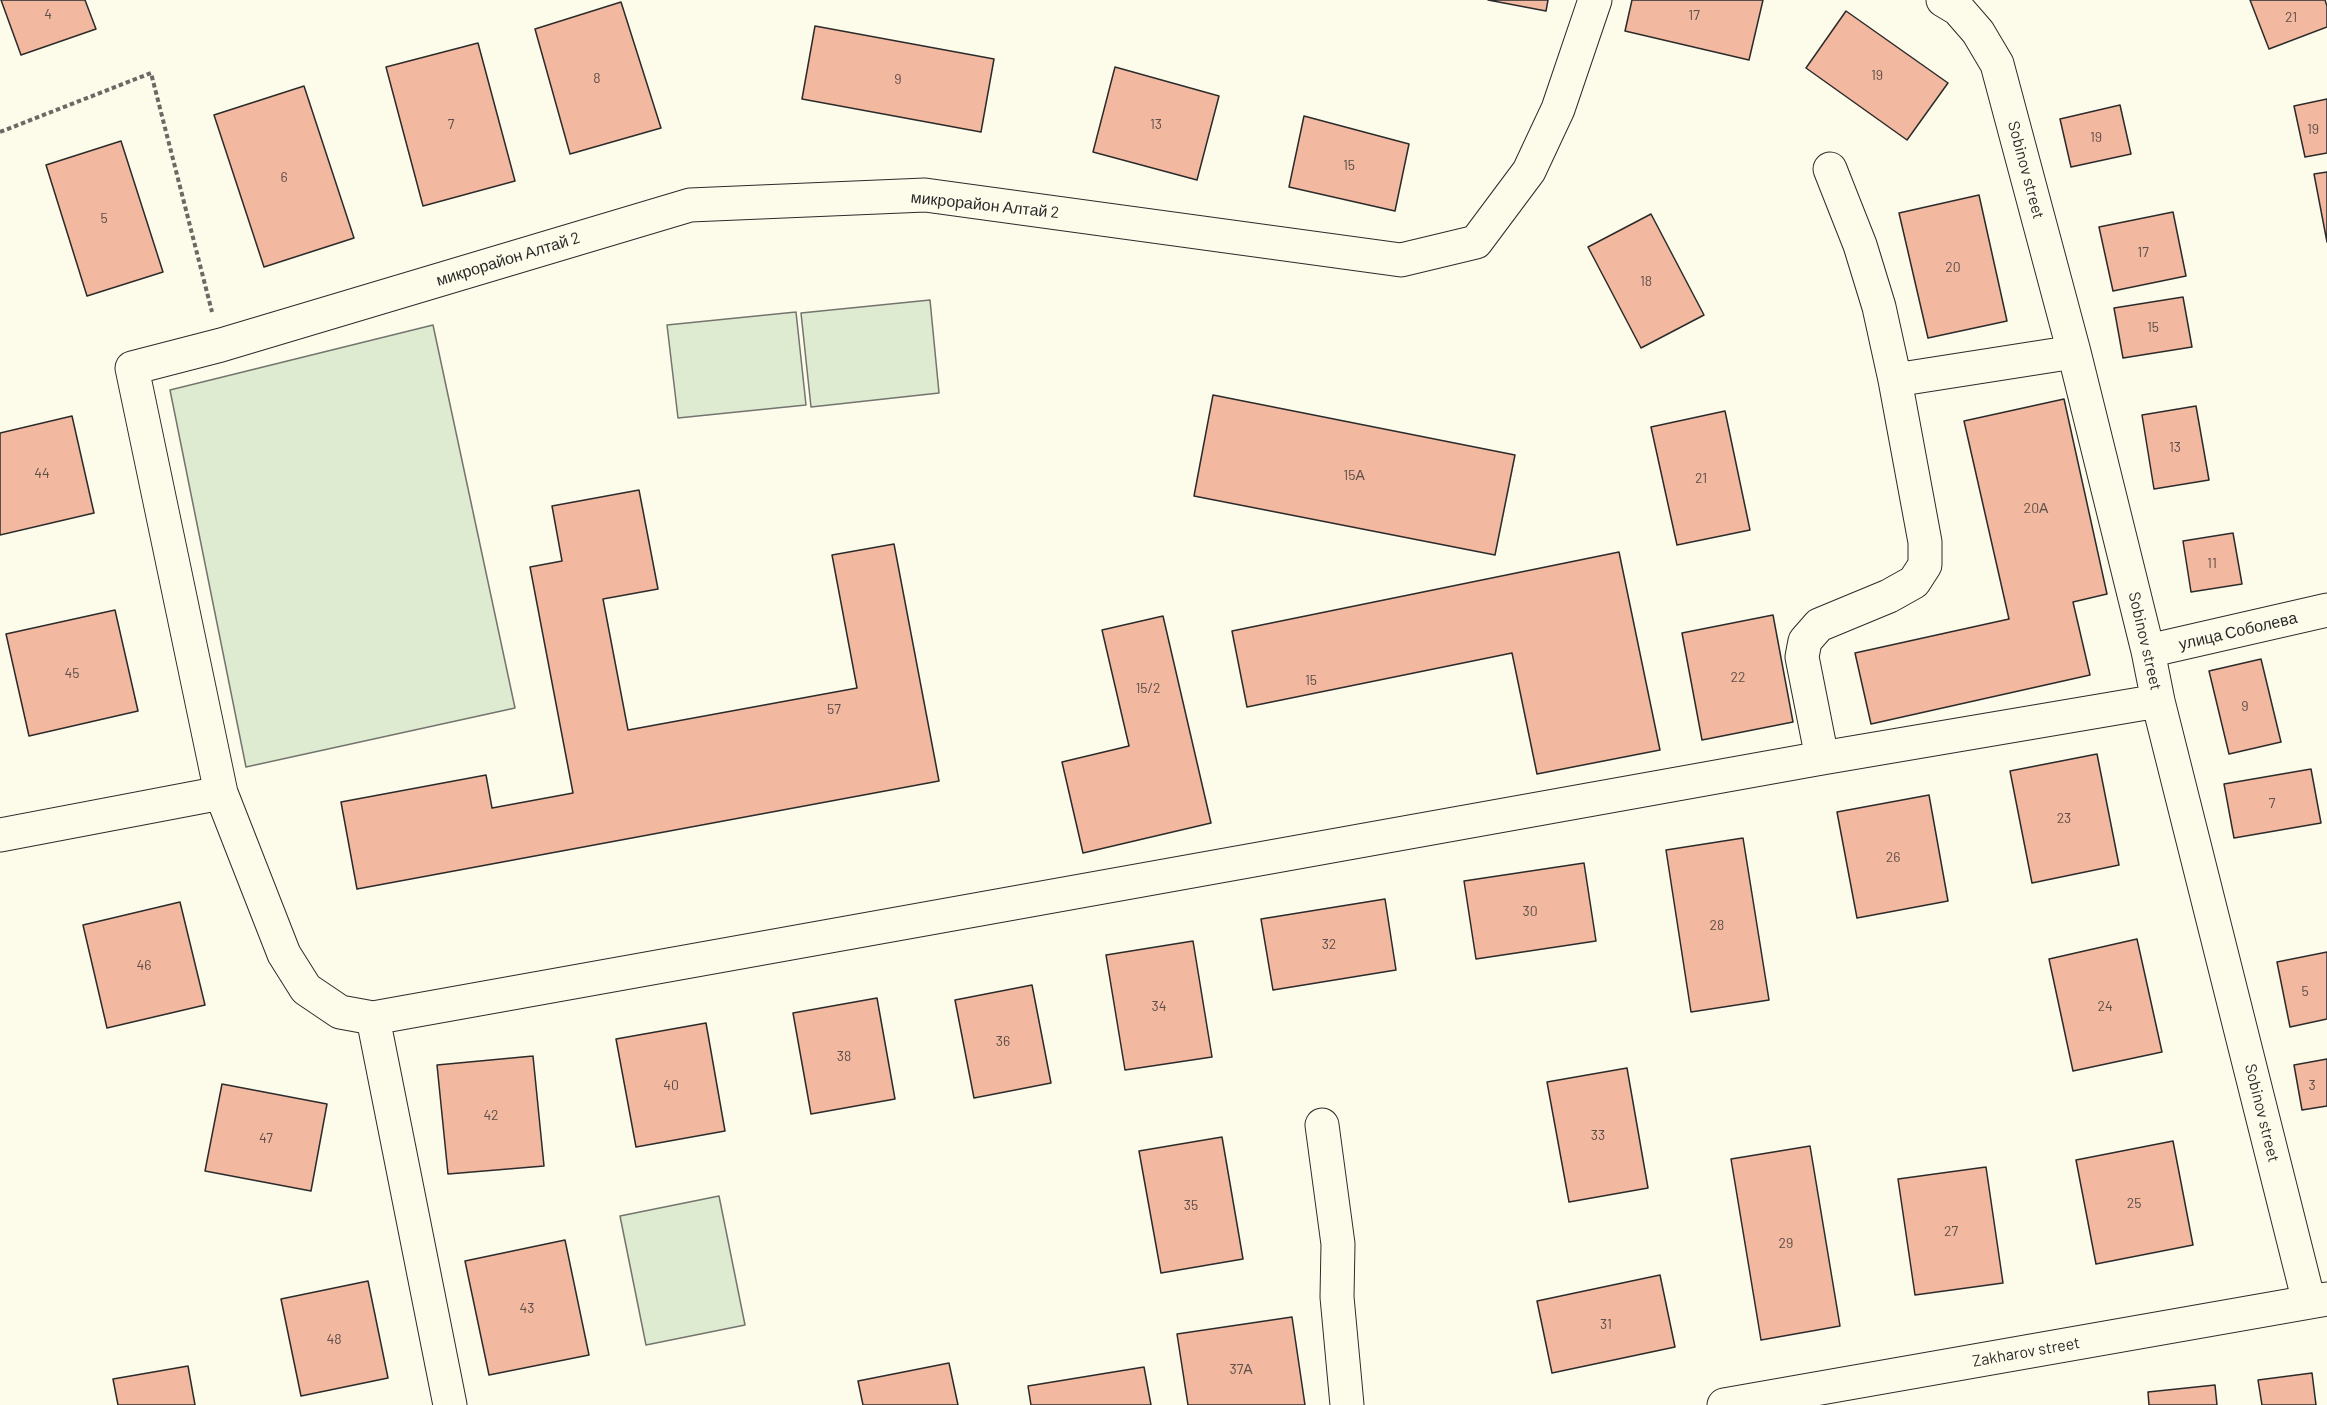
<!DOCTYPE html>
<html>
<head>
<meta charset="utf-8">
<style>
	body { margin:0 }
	canvas { display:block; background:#fdfbea }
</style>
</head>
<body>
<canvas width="2327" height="1405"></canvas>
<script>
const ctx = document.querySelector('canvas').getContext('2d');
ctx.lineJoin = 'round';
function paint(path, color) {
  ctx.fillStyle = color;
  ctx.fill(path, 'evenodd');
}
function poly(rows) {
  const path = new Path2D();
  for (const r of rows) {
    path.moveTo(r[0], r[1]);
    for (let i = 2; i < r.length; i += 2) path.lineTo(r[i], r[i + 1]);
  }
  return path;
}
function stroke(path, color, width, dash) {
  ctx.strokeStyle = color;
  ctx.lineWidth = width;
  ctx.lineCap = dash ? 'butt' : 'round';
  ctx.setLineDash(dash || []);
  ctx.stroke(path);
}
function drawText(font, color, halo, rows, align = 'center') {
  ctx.font = font + ' Barlow,sans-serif';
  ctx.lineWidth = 4.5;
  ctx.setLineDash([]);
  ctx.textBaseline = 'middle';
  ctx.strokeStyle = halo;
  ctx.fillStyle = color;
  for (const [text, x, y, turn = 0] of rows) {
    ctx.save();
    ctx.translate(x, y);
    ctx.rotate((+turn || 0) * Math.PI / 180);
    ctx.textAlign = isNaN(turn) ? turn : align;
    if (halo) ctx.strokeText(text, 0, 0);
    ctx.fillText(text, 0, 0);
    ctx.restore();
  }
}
const green = poly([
	[930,300,939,393,811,407,801,313,930,300],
	[796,312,806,405,678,418,667,325,796,312],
	[433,325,515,708,246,767,170,390,433,325],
	[719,1196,745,1325,646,1345,620,1216,719,1196]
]);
paint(green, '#deebd1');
stroke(green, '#74746e', 1.5);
const building = poly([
	[1,0,85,0,96,29,21,55,1,0],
	[1488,0,1548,0,1546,11,1488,0],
	[1632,0,1763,0,1749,60,1625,31,1632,0],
	[2250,0,2325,0,2327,6,2327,27,2269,49,2250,0],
	[621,2,661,128,570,154,535,29,621,2],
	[1846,11,1948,83,1907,140,1806,68,1846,11],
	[815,26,994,59,981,132,802,99,815,26],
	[478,43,515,181,423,206,386,67,478,43],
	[1115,67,1219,96,1197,180,1093,152,1115,67],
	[304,86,354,238,264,267,214,115,304,86],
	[2327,99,2327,153,2305,157,2294,106,2327,99],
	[2120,105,2131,154,2071,167,2060,119,2120,105],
	[1304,116,1409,144,1395,211,1289,187,1304,116],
	[121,141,163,272,87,296,46,165,121,141],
	[2327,172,2327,242,2314,174,2327,172],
	[1979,195,2007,321,1928,338,1899,213,1979,195],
	[2173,212,2186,276,2113,291,2099,227,2173,212],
	[1651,214,1704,315,1641,348,1588,247,1651,214],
	[2183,297,2192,347,2123,358,2114,308,2183,297],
	[1213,395,1515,455,1495,555,1194,496,1213,395],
	[2064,399,2107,594,2073,602,2090,675,1871,724,1855,653,2009,619,1964,421,2064,399],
	[2196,406,2209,480,2154,489,2142,415,2196,406],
	[1725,411,1750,530,1677,545,1651,427,1725,411],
	[72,416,94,513,0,535,0,433,72,416],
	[639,490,658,589,603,599,628,730,857,688,832,555,894,544,939,781,357,889,341,802,486,775,492,808,573,793,530,567,562,561,552,506,639,490],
	[2233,533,2242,584,2191,592,2183,541,2233,533],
	[1619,552,1660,750,1537,774,1512,653,1247,707,1232,631,1619,552],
	[115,610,138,711,29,736,6,634,115,610],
	[1773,615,1793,722,1702,740,1682,633,1773,615],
	[1163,616,1211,823,1083,853,1062,762,1129,746,1102,630,1163,616],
	[2261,659,2281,742,2229,754,2209,671,2261,659],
	[2097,754,2119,865,2032,883,2010,771,2097,754],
	[2311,769,2321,823,2234,838,2224,784,2311,769],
	[1929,795,1948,901,1857,918,1837,812,1929,795],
	[1743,838,1769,1000,1691,1012,1666,850,1743,838],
	[1584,863,1596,941,1476,959,1464,881,1584,863],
	[1385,899,1396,970,1273,990,1261,919,1385,899],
	[180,902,205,1005,107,1028,83,925,180,902],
	[2137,939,2162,1052,2073,1071,2049,959,2137,939],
	[1193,941,1212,1057,1125,1070,1106,955,1193,941],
	[2327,952,2327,1019,2290,1027,2277,962,2327,952],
	[1032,985,1051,1083,974,1098,955,1000,1032,985],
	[877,998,895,1099,811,1114,793,1013,877,998],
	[706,1023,725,1131,636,1147,616,1039,706,1023],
	[533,1056,544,1166,448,1174,437,1065,533,1056],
	[2327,1059,2327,1106,2302,1110,2294,1065,2327,1059],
	[1627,1068,1648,1188,1569,1202,1547,1082,1627,1068],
	[222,1084,327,1104,311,1191,205,1171,222,1084],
	[1222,1137,1243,1259,1161,1273,1139,1151,1222,1137],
	[2173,1141,2193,1245,2096,1264,2076,1160,2173,1141],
	[1810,1146,1840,1326,1761,1340,1731,1159,1810,1146],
	[1986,1167,2003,1283,1915,1295,1898,1179,1986,1167],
	[565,1240,589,1355,489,1375,465,1261,565,1240],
	[1660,1275,1675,1347,1552,1373,1537,1301,1660,1275],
	[368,1281,388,1378,301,1396,281,1299,368,1281],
	[1292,1317,1305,1405,1188,1405,1177,1334,1292,1317],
	[949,1363,958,1405,863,1405,858,1381,949,1363],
	[188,1366,195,1405,118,1405,113,1379,188,1366],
	[1144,1367,1151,1405,1031,1405,1028,1386,1144,1367],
	[2312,1373,2316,1405,2262,1405,2258,1380,2312,1373],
	[2215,1385,2217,1405,2149,1405,2148,1392,2215,1385]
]);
paint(building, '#f2b8a0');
stroke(building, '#2b2b2b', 1.5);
const minor = poly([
	[1595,0,1558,109,1529,171,1476,242,1401,260,925,195,690,205,221,345,132,368,221,793,284,954,306,989,340,1012,373,1018,1822,758,2158,701],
	[1943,0,1958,9,1978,32,1997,64,2074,352,2148,651,2158,701,2309,1302],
	[1895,380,2074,352],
	[2148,651,2327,610],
	[1822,758,1802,657,1805,641,1819,625,1889,596,1914,582,1925,565,1925,542,1895,380,1879,307,1860,245,1830,169],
	[0,835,221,793],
	[373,1018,450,1405],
	[1322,1125,1338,1244,1337,1297,1347,1405],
	[1724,1405,2327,1299]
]);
stroke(minor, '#2b2b2b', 35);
stroke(poly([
	[0,132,151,73,212,312]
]), '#6a6964', 4, [4.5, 3]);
stroke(minor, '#fdfbea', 33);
drawText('14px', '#5d4e48', null, [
	["4",48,14],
	["17",1694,15],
	["21",2291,17],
	["19",1877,75],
	["8",597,78],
	["9",898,79],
	["7",451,124],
	["13",1156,124],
	["19",2313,129],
	["19",2096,137],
	["15",1349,165],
	["6",284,177],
	["5",104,218],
	["17",2143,252],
	["20",1953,267],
	["18",1646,281],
	["15",2153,327],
	["13",2175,447],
	["44",42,473],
	["15А",1354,475],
	["21",1701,478],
	["20А",2036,508],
	["11",2212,563],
	["45",72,673],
	["22",1738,677],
	["15",1311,680],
	["15/2",1148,688],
	["9",2245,706],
	["57",834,709],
	["7",2272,803],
	["23",2064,818],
	["26",1893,857],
	["30",1530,911],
	["28",1717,925],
	["32",1329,944],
	["46",144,965],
	["5",2305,991],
	["34",1159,1006],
	["24",2105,1006],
	["36",1003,1041],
	["38",844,1056],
	["40",671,1085],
	["3",2312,1085],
	["42",491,1115],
	["33",1598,1135],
	["47",266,1138],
	["25",2134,1203],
	["35",1191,1205],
	["27",1951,1231],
	["29",1786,1243],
	["43",527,1308],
	["31",1606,1324],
	["48",334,1339],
	["37А",1241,1369]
]);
drawText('16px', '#2b2b2b', '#fdfbea', [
	["Sobinov street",2026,170,75],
	["микрорайон Алтай 2",985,205,6],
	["микрорайон Алтай 2",508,259,-17],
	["улица Соболева",2238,631,-13],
	["Sobinov street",2145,641,77],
	["Sobinov street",2262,1113,76],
	["Zakharov street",2026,1352,-10]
]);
</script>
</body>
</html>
